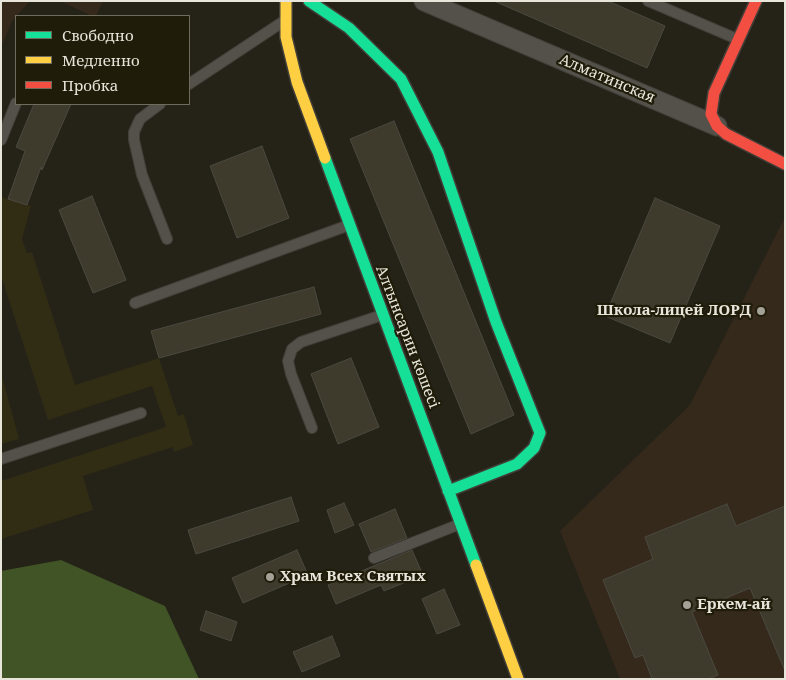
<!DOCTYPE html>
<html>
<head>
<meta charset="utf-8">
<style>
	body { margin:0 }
	#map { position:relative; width:786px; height:680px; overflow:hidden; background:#252218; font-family:"Noto Serif",serif }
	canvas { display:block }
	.frame { position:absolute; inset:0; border:2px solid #e8e5da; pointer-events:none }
	.legend { position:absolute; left:15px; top:15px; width:175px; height:90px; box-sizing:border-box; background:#201c0a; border:1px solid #706c5d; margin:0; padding:6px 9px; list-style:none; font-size:15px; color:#e8e5da }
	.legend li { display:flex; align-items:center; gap:10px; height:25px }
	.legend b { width:25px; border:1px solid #706c5d }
</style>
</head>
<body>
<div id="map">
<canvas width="786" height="680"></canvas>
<div class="frame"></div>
<ul class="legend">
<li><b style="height:6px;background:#16e098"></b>Свободно</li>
<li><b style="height:6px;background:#ffcf43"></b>Медленно</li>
<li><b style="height:6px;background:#f24e42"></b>Пробка</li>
</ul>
</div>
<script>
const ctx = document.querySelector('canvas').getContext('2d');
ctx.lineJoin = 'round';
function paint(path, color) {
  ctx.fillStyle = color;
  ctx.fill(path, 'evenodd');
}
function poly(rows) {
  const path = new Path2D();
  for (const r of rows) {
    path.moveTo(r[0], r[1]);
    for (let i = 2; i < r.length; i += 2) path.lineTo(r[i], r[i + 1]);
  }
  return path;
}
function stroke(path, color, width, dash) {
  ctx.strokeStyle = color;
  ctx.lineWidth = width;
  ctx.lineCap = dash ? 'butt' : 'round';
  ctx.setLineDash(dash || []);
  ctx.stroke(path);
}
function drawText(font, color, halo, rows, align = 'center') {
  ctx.font = font + ' "Noto Serif",serif';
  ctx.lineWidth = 4.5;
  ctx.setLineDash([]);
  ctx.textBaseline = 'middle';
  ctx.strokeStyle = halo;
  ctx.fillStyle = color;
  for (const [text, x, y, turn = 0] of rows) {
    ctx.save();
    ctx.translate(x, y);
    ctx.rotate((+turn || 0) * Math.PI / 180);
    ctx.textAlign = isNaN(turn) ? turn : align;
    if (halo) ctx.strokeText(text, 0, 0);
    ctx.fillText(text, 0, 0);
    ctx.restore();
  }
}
paint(poly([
	[1,197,31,206,22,239,27,253,32,252,75,385,159,358,178,416,184,414,193,445,174,452,173,447,83,476,93,510,1,539,1,481,166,427,152,386,48,420,1,276],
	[1,372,19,439,1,444]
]), '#312c14');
paint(poly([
	[1,1,30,1,12,21,1,47],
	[60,1,103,1,96,16,92,16],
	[785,217,785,679,620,679,560,531,690,405]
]), '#34291b');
paint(poly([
	[61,560,165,606,199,679,1,679,1,571]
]), '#405425');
const building = poly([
	[494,1,608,1,665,26,647,68,494,1],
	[34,104,71,104,42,170,41,167,27,205,8,199,25,151,16,147,34,104],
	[394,121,514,415,471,434,350,139,394,121],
	[262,146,289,218,237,238,210,166,262,146],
	[92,196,126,280,93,293,59,210,92,196],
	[655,198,720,226,670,343,605,316,655,198],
	[314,287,321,314,159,358,151,331,314,287],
	[351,358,379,427,338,444,311,374,351,358],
	[291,497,299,521,196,554,188,530,291,497],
	[344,503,354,525,335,533,327,510,344,503],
	[727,504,736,526,785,506,785,671,750,588,692,612,718,675,708,679,652,679,643,655,635,658,603,580,653,559,645,537,727,504],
	[395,509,407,538,371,552,359,524,395,509],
	[297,550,308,575,243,603,232,578,297,550],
	[412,550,423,575,384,591,381,585,336,604,328,585,412,550],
	[444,589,460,625,437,634,422,599,444,589],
	[206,611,237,622,231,641,200,630,206,611],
	[332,636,340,656,302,672,293,652,332,636]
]);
paint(building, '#3e3b2d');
stroke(building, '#4b4940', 1);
const lane = poly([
	[648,1,737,39],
	[189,84,284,21],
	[160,104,140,119,134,132,134,140,142,175,167,239],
	[1,140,16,103],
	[135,303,349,225],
	[312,428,291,374,288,361,292,349,301,342,382,315],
	[1,459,141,413],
	[374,558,460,524]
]);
const street = poly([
	[424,1,717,126]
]);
const fast = poly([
	[309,1,349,28,401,79,438,152,496,322,540,433,534,448,517,464,448,491],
	[325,158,476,565]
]);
const slow = poly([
	[286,1,286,37,297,82,325,158],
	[476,565,518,679]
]);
const jam = poly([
	[756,1,714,93,711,114,717,126,726,134,785,164]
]);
stroke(lane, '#413f38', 12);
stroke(street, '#413f38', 21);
stroke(fast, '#413f38', 14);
stroke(slow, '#413f38', 14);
stroke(jam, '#413f38', 14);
stroke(lane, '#53514a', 10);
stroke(street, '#53514a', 19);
stroke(fast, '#16e098', 11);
stroke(slow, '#ffcf43', 11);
stroke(jam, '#f24e42', 11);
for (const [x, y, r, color] of [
	[761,311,5,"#a4a196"],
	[270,577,5,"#a4a196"],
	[687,605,5,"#a4a196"]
]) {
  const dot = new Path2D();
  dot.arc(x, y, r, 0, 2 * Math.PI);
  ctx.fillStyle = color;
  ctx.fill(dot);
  stroke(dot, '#201c0a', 2);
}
drawText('15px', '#e8e5da', '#201c0a', [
	["Алматинская",607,79,23],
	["Алтынсарин көшесі",407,337,69]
]);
drawText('bold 15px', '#e8e5da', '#201c0a', [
	["Школа-лицей ЛОРД",751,311,"right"],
	["Храм Всех Святых",280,577],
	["Еркем-ай",697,605]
], 'left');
</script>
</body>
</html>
